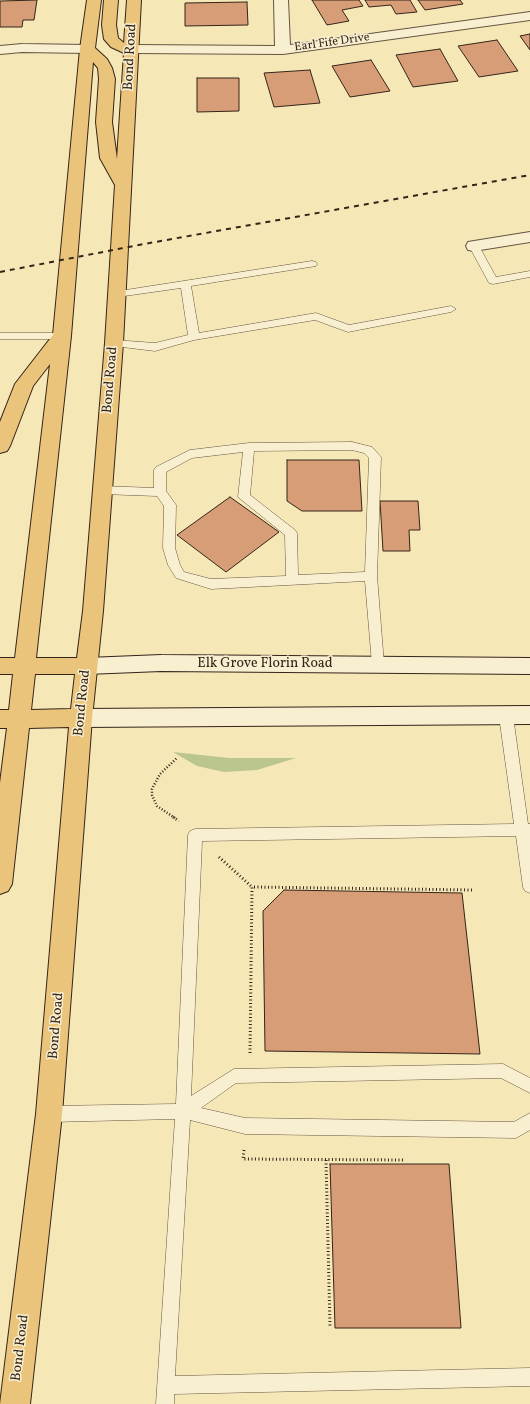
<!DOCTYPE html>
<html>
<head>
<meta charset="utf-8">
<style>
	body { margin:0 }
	canvas { display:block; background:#f5e7b6 }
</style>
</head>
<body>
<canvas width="530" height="1404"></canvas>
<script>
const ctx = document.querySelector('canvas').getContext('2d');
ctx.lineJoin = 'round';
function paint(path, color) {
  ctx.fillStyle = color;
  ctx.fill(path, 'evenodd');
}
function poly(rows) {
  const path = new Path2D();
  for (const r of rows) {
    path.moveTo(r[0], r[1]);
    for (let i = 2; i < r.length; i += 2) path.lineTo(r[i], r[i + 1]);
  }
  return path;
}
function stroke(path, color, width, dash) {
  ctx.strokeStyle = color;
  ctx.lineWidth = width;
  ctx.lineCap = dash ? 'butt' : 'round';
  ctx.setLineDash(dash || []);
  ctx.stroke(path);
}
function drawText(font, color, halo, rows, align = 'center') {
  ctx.font = font + ' Vollkorn,serif';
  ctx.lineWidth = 3;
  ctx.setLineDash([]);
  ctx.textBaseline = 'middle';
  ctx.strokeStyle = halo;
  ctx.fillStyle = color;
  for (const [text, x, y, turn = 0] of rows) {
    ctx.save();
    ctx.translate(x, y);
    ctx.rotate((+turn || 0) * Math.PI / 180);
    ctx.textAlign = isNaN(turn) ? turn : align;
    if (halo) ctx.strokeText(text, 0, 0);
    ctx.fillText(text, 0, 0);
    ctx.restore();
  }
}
paint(poly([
	[173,752,229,758,296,758,257,770,224,772,197,766]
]), '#bbc58e');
const building = poly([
	[37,0,34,20,23,20,22,27,0,27,0,1,37,0],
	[312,0,359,0,363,6,342,10,349,21,327,25,312,0],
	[365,0,410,0,417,12,396,14,391,5,369,7,365,0],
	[418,0,460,0,463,4,425,10,418,0],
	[247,2,248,25,185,26,185,3,247,2],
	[530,34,530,50,520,36,530,34],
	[497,40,518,71,479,77,458,46,497,40],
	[440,49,458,81,413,87,396,55,440,49],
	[371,60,390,91,350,97,332,66,371,60],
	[310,70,320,103,274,107,264,73,310,70],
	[197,78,239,78,239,111,197,112,197,78],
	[287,460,359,460,362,511,302,511,287,501,287,460],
	[230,497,279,532,226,572,177,535,230,497],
	[380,501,418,501,420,530,409,530,410,551,383,551,380,501],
	[284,890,462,893,480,1054,265,1051,263,911,284,890],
	[330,1164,449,1164,461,1328,335,1328,330,1164]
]);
paint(building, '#d79d76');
stroke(building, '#35241a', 1);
const lane = poly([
	[474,243,479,246,496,277,530,271,530,277,493,284,489,283,469,246,474,243],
	[312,261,316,262,317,264,316,266,191,286,199,333,316,313,349,325,451,306,456,309,451,312,348,332,315,320,194,340,155,351,114,346,109,343,114,340,155,343,188,335,181,288,117,297,112,294,113,292,312,261],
	[0,333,62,333,67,336,62,339,0,339,0,333],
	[352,442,372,447,381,457,377,576,384,664,383,668,378,669,373,668,372,664,365,581,211,589,176,578,168,565,163,548,164,506,157,496,102,494,96,490,102,486,154,488,154,470,156,467,190,450,249,443,352,442],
	[352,450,364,453,369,458,365,572,298,575,297,533,295,530,250,495,254,451,352,450],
	[243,452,238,497,285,535,286,576,211,579,184,572,180,565,175,548,176,505,166,491,166,472,192,458,243,452],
	[506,711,511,712,513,716,528,824,530,824,530,893,525,891,523,887,516,836,202,841,191,1096,234,1069,503,1064,530,1078,530,1093,501,1078,236,1083,201,1108,245,1118,514,1122,530,1113,530,1130,516,1138,245,1134,190,1120,175,1376,530,1368,530,1386,174,1394,174,1404,156,1404,175,1119,49,1122,43,1119,41,1114,43,1109,49,1106,176,1104,188,835,190,831,195,829,514,824,499,716,501,712,506,711]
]);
const street = poly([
	[274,0,288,0,290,45,530,12,530,20,283,54,132,53,127,52,125,49,127,46,132,45,275,46,274,0],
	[22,44,87,45,92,46,94,49,92,52,87,53,22,52,0,54,0,46,22,44],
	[530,232,530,242,474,251,468,250,466,246,468,242,474,241,530,232]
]);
const secondary = poly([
	[161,655,530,658,530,674,161,671,87,674,79,672,76,666,79,660,87,658,161,655],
	[530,706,530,724,81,727,73,724,70,718,73,712,81,709,530,706]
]);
const primary = poly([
	[87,0,101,0,95,48,107,59,112,68,115,79,112,122,117,159,124,53,111,47,104,39,102,25,104,0,118,0,116,25,118,38,124,43,127,0,141,0,123,343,103,611,92,718,62,1114,30,1404,0,1404,36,1114,69,727,29,728,12,884,8,891,0,894,0,783,7,728,0,728,0,710,9,710,13,674,0,674,0,658,15,658,50,364,33,386,10,446,7,451,0,453,0,422,15,384,53,335,80,49,87,0],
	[93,62,98,68,99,79,96,122,100,158,115,185,105,343,83,611,77,658,36,658,71,336,93,62],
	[35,674,75,674,71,709,31,710,35,674]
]);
stroke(lane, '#655541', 1);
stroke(street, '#655541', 2);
stroke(secondary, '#35241a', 2);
stroke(primary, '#35241a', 2);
stroke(poly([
	[175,818,157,806,152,795,152,789,160,774,177,758]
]), '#35241a', 2.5, [1, 2]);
stroke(poly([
	[173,817,179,821],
	[219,857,252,887],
	[250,1053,252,887,474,890],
	[244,1150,243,1159,405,1160],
	[326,1160,330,1326]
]), '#35241a', 3, [1, 2.5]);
paint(lane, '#f8efd0');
paint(street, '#f8efd0');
paint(secondary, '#f8efd0');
paint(primary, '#eac47b');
stroke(poly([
	[0,272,144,244,530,175]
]), '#35241a', 2, [5, 5]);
drawText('12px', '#35241a', '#f8efd0', [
	["Earl Fife Drive",332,43,-8]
]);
drawText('14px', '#35241a', '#f8efd0', [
	["Bond Road",131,57,-87],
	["Bond Road",111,380,-85],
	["Elk Grove Florin Road",265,664],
	["Bond Road",83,703,-84],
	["Bond Road",57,1026,-85],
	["Bond Road",21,1348,-83]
]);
</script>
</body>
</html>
